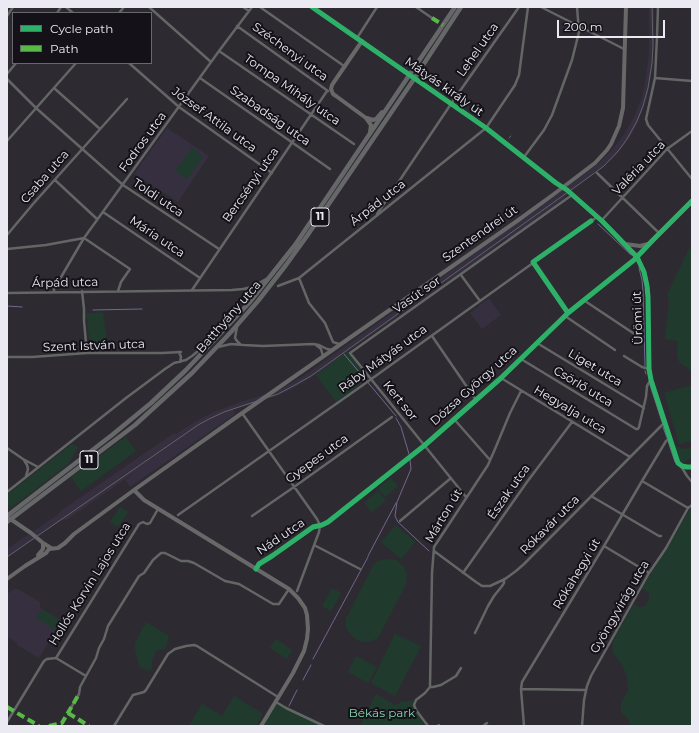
<!DOCTYPE html>
<html>
<head>
<meta charset="utf-8">
<style>
	body { margin:0 }
	#map { position:relative; width:699px; height:733px; overflow:hidden; background:#2d2b31; font-family:Montserrat,sans-serif }
	canvas { display:block }
	.frame { position:absolute; inset:0; border:8px solid #ebe9f1; pointer-events:none }
	.legend { position:absolute; left:12px; top:12px; width:140px; height:52px; box-sizing:border-box; background:#141218; border:1px solid #6a686f; margin:0; padding:5px 7px; list-style:none; font-size:12px; color:#ebe9f1 }
	.legend li { display:flex; align-items:center; gap:8px; height:20px }
	.legend b { width:20px; border:1px solid #6a686f }
	.scale { position:absolute; left:557px; top:20px; width:108px; height:18px; box-sizing:border-box; border:2px solid #ebe9f1; border-top:0; padding-left:5px; font-size:12px; line-height:14px; white-space:nowrap; color:#ebe9f1; -webkit-text-stroke:3px #141218; paint-order:stroke }
</style>
</head>
<body>
<div id="map">
<canvas width="699" height="733"></canvas>
<div class="frame"></div>
<ul class="legend">
<li><b style="height:5px;background:#2db169"></b>Cycle path</li>
<li><b style="height:5px;background:#58b947"></b>Path</li>
</ul>
<div class="scale">200 m</div>
</div>
<script>
const ctx = document.querySelector('canvas').getContext('2d');
ctx.lineJoin = 'round';
function paint(path, color) {
  ctx.fillStyle = color;
  ctx.fill(path, 'evenodd');
}
function poly(rows) {
  const path = new Path2D();
  for (const r of rows) {
    path.moveTo(r[0], r[1]);
    for (let i = 2; i < r.length; i += 2) path.lineTo(r[i], r[i + 1]);
  }
  return path;
}
function stroke(path, color, width, dash) {
  ctx.strokeStyle = color;
  ctx.lineWidth = width;
  ctx.lineCap = dash ? 'butt' : 'round';
  ctx.setLineDash(dash || []);
  ctx.stroke(path);
}
function drawText(font, color, halo, rows, align = 'center') {
  ctx.font = font + ' Montserrat,sans-serif';
  ctx.lineWidth = 4;
  ctx.setLineDash([]);
  ctx.textBaseline = 'middle';
  ctx.strokeStyle = halo;
  ctx.fillStyle = color;
  for (const [text, x, y, turn = 0] of rows) {
    ctx.save();
    ctx.translate(x, y);
    ctx.rotate((+turn || 0) * Math.PI / 180);
    ctx.textAlign = isNaN(turn) ? turn : align;
    if (halo) ctx.strokeText(text, 0, 0);
    ctx.fillText(text, 0, 0);
    ctx.restore();
  }
}
paint(poly([
	[649,7,654,7,654,42,652,69,647,99,638,122,632,134,619,152,610,161,570,192,564,198,564,199,508,240,506,238,484,256,349,350,318,373,292,389,281,394,233,410,235,414,130,487,125,480,135,472,68,519,59,521,7,558,7,549,56,516,62,510,174,433,176,434,198,420,214,412,240,402,279,390,305,375,559,193,599,163,613,149,624,134,633,119,642,97,645,83,649,54],
	[167,128,209,156,178,202,134,174],
	[489,298,501,315,482,329,470,313],
	[14,589,18,589,40,602,40,608,62,621,39,658,17,645,18,643,7,637,7,594]
]), '#352f40');
paint(poly([
	[192,148,203,157,187,179,175,171],
	[689,248,692,251,692,375,690,370,679,362,677,355,678,341,665,339,669,304,668,293],
	[103,312,108,350,91,349,87,324,88,323,86,314],
	[347,351,368,378,336,402,316,375],
	[692,385,692,441,679,444,664,393],
	[126,437,136,451,81,491,71,477],
	[72,444,77,446,77,449,72,458,68,464,11,508,7,503,7,495],
	[675,446,684,449,692,448,692,457,680,464],
	[391,478,398,486,385,497,378,488],
	[378,491,386,501,372,512,364,503],
	[120,507,128,512,118,527,110,522],
	[692,507,692,726,630,726,629,720,621,712,621,703,628,691,627,676,621,663,613,653,613,643,617,634,634,604,639,607,644,607,649,600,649,593,642,588,669,545,690,509],
	[396,525,415,542,401,559,381,542],
	[386,559,396,560,403,566,407,574,406,584,378,638,371,641,365,642,357,640,354,638,348,631,346,627,346,619,374,564,378,561],
	[332,588,341,593,331,611,322,606],
	[42,609,61,621,55,630,36,618],
	[146,622,169,636,165,649,157,650,152,660,152,667,150,671,140,668,135,649,135,643],
	[395,634,421,646,395,696,371,683],
	[276,639,292,650,287,659,270,648],
	[356,656,377,667,368,683,348,672],
	[376,694,395,705,401,702,414,700,412,706,413,708,416,713,425,726,360,726],
	[234,696,263,714,256,726,192,726,190,724,202,704,222,716],
	[276,702,324,726,261,726]
]), '#203b2e');
stroke(poly([
	[598,224,631,255],
	[639,268,642,280,643,291,645,366],
	[7,306,22,307],
	[93,310,142,309],
	[344,354,396,416],
	[645,371,646,374],
	[650,385,662,422],
	[396,418,401,427,409,454],
	[663,427,667,438],
	[668,441,675,462],
	[410,460,411,469,397,502,395,516,398,522,429,551],
	[368,556,396,503],
	[313,659,368,557],
	[303,680,311,665],
	[289,706,297,690]
]), '#746690', 1);
stroke(poly([
	[66,7,73,13],
	[149,7,211,62],
	[243,7,249,11],
	[260,7,344,66],
	[416,7,432,18],
	[541,7,624,49],
	[658,7,657,37,655,78,646,119,648,125,692,179],
	[57,13,61,7],
	[119,13,124,7],
	[7,16,13,7],
	[237,26,328,91],
	[357,38,377,7],
	[219,51,354,144],
	[129,63,179,107,272,173],
	[7,74,16,63],
	[200,78,330,169],
	[655,78,692,81],
	[7,79,36,108,123,185,219,249],
	[54,88,100,129],
	[7,141,76,63],
	[524,157,544,130,552,115,572,60,579,32,577,7],
	[597,173,658,232],
	[55,180,97,219],
	[103,212,200,278],
	[377,214,455,98,519,7],
	[602,220,667,149,692,131],
	[7,235,33,204,127,99],
	[7,249,46,245,84,238,130,269,121,282,118,291],
	[533,262,568,313],
	[461,275,480,301],
	[299,278,309,303,325,323,333,342,339,344],
	[278,286,299,278,486,128,515,85,519,75,528,7],
	[244,289,247,291,249,294,249,301],
	[192,290,327,91],
	[82,291,84,309,84,321,87,353],
	[54,292,54,289,84,238,219,51,252,7],
	[7,293,232,290,243,289,252,287,266,279],
	[585,301,639,337],
	[565,316,615,350],
	[237,327,235,338,237,341,240,344],
	[432,336,476,400],
	[537,343,644,408],
	[316,345,321,349,323,356],
	[218,347,231,344,244,345,263,346,313,344,319,345,327,349,332,350],
	[179,352,181,357,180,362],
	[624,356,642,367,649,369],
	[7,357,32,357,87,353,162,353,181,352],
	[521,359,636,429,638,429,639,427,646,397,647,386,650,381,651,380],
	[501,378,630,457],
	[242,413,317,519,320,525,319,532,297,591],
	[454,419,490,460],
	[7,448,23,459,38,467],
	[24,460,27,465,28,469,27,473,26,476],
	[681,466,687,476,692,482],
	[642,481,688,508],
	[7,492,126,398,165,369,174,363,186,360,192,356,209,342],
	[591,496,659,536,661,536],
	[466,497,350,353,572,195],
	[178,515,363,385,597,217],
	[252,516,294,487,392,417],
	[400,521,451,478],
	[314,545,360,569],
	[604,546,649,573],
	[434,551,476,582,482,586,490,586,505,579,516,571,524,564,663,424,665,422],
	[463,573,527,482,572,422],
	[475,633,488,606,494,596,502,586,504,583,504,579],
	[56,658,139,524,143,522,147,524,150,523,158,509],
	[56,658,86,676],
	[430,687,433,687,441,685,456,676,461,668],
	[521,689,586,690],
	[276,702,286,708,324,726],
	[68,713,79,694,80,687,96,658,99,648,104,639,108,626,139,576,144,573,153,560,161,553,165,553,181,561,188,561,194,563,225,581,239,584,273,604,279,604,289,589],
	[7,722,44,661,47,659,56,658],
	[114,726,133,695,144,692,146,690,168,654,175,649,186,646,194,645,197,646,278,697],
	[428,726,416,710,414,705,416,700,425,693,430,687,432,573,434,547,488,465,495,449,510,413,521,391],
	[437,726,439,725],
	[483,726,487,723],
	[524,726,521,689,522,682,525,677,604,546,642,481,666,441,670,438],
	[582,726,584,700,587,686,591,676,649,573,666,548,688,508,692,505]
]), '#646666', 2.5);
stroke(poly([
	[312,7,486,128,556,183,567,190,602,221,637,257,644,272,647,286,648,297,649,369,651,380,678,463,682,466,687,467,692,467],
	[362,41,334,82,332,85,331,89,333,94,336,96,366,118,371,125,370,132],
	[367,118,373,120,376,119,382,112],
	[625,244,640,246,648,244],
	[134,490,144,500,289,589,298,598,305,608,307,615,308,629,307,639,304,651,293,673,261,726],
	[9,518,31,533,43,543,51,548],
	[38,555,43,549,43,543],
	[256,569,259,564,272,556,313,527,322,525,328,522,425,445,501,378,568,313,634,260,653,240,692,201],
	[7,579,25,566,46,553,49,549,58,548,65,543,74,534,134,490,238,416,517,221,554,194,595,163,607,150,611,144,619,126,623,108,626,7]
]), '#686869', 4);
stroke(poly([
	[7,516,112,435,151,403,186,370,249,303,295,245,443,25,455,7],
	[7,522,135,425,192,373,231,332,258,301,286,265,307,236,412,82,461,7]
]), '#656768', 4.5);
stroke(poly([
	[509,138,511,136],
	[7,557,198,425,209,419,224,412,278,394,295,385,311,376,589,177,604,166,619,150,627,139,637,121,643,106,648,88,652,63,653,46,652,7]
]), '#636266', 1);
stroke(poly([
	[432,18,443,25],
	[7,707,39,726],
	[68,713,89,726],
	[49,726,62,723,79,694]
]), '#58b947', 4, [8, 4]);
stroke(poly([
	[312,7,486,128,556,183,567,190,602,221,637,257,644,272,647,286,648,297,649,369,651,380,678,463,682,466,687,467,692,467],
	[568,313,533,262,591,221],
	[256,569,259,564,272,556,313,527,322,525,328,522,425,445,501,378,568,313,634,260,653,240,692,201]
]), '#2db169', 5);
for (const [x, y, w] of [
	[320,217,18],
	[89,460,18]
]) {
  const box = new Path2D();
  box.roundRect(x - w / 2, y - 9, w, 18, 3);
  ctx.fillStyle = '#141218';
  ctx.fill(box);
  stroke(box, '#ebe9f1', 1);
}
drawText('bold 11px', '#ebe9f1', null, [
	["11",320,217],
	["11",89,460]
]);
drawText('12px', '#ebe9f1', '#141218', [
	["Lehel utca",478,50,-55],
	["Széchenyi utca",290,52,36],
	["Mátyás király út",444,87,35],
	["Tompa Mihály utca",292,90,35],
	["Szabadság utca",270,116,35],
	["József Attila utca",214,120,36],
	["Fodros utca",143,142,-54],
	["Valéria utca",639,168,-46],
	["Csaba utca",45,177,-49],
	["Bercsényi utca",251,185,-55],
	["Toldi utca",158,198,34],
	["Árpád utca",378,203,-38],
	["Szentendrei út",480,234,-35],
	["Mária utca",157,237,34],
	["Árpád utca",65,283,-1],
	["Vasút sor",417,295,-35],
	["Batthyány utca",229,317,-49],
	["Ürömi út",638,318,-92],
	["Szent István utca",94,346,-2],
	["Ráby Mátyás utca",383,359,-36],
	["Liget utca",595,368,31],
	["Dózsa György utca",474,386,-42],
	["Csörlő utca",583,387,31],
	["Kert sor",400,401,51],
	["Hegyalja utca",570,410,31],
	["Gyepes utca",317,459,-36],
	["Észak utca",509,492,-55],
	["Márton út",444,516,-59],
	["Rókavár utca",550,525,-45],
	["Nád utca",281,537,-34],
	["Rókahegyi út",577,574,-59],
	["Hollós Korvin Lajos utca",90,584,-58],
	["Gyöngyvirág utca",620,607,-60]
]);
drawText('12px', '#87d8ae', '#141218', [
	["Békás park",382,713]
]);
</script>
</body>
</html>
